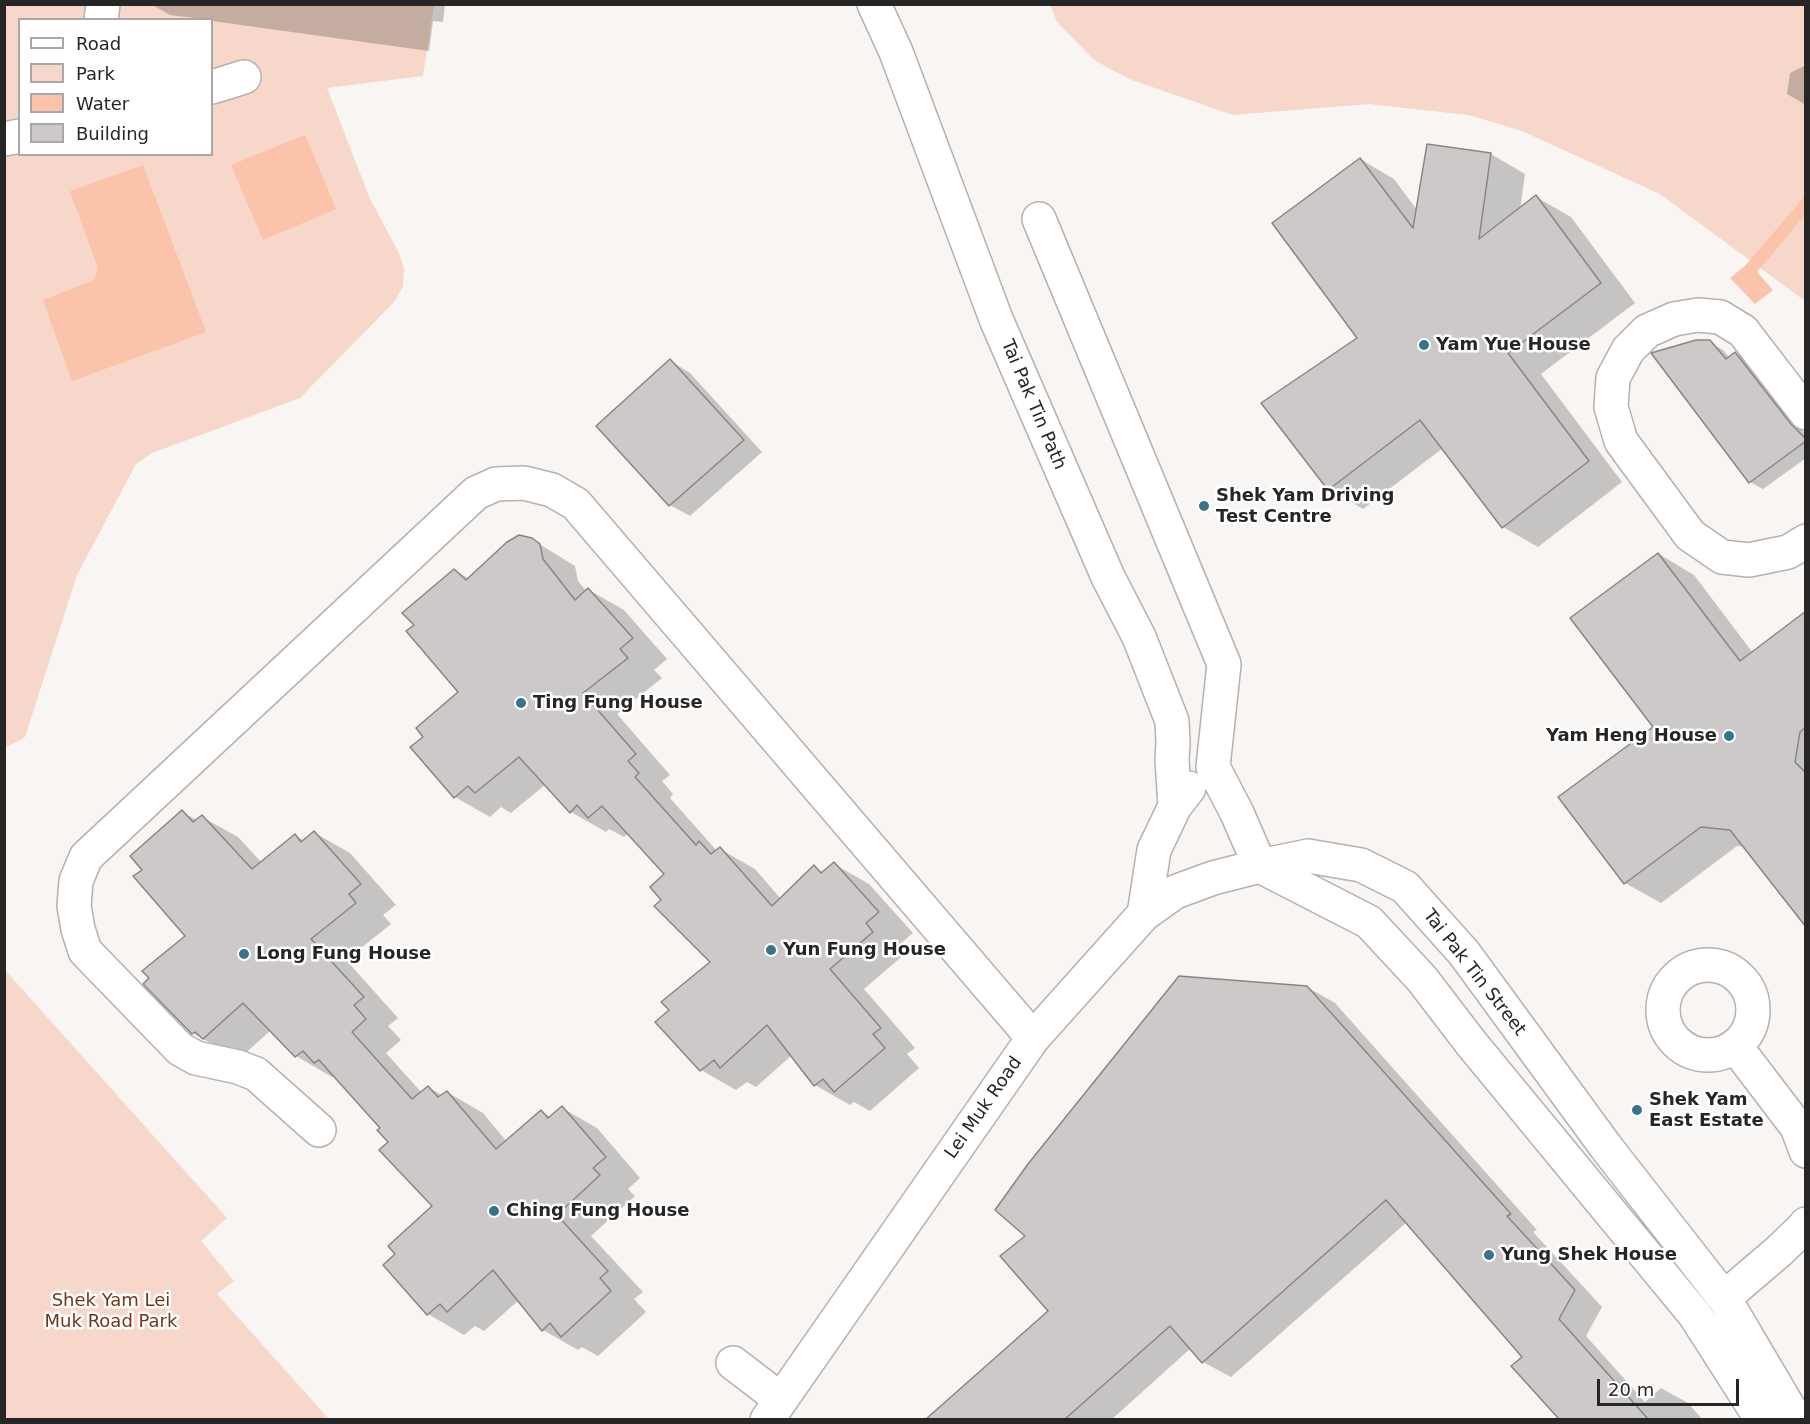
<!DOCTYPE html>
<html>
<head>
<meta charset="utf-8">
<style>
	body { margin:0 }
	#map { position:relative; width:1810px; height:1424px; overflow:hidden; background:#f8f5f3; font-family:"DejaVu Sans",sans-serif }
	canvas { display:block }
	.frame { position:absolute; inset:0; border:6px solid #272626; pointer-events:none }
	.legend { position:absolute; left:18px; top:18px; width:195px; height:138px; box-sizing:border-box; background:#fff; border:2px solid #a9a8a8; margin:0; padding:8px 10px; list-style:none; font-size:18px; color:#272626 }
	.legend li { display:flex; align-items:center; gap:12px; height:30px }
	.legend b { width:30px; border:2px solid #a9a8a8 }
	.scale { position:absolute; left:1597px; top:1379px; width:142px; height:27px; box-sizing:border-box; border:3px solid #272626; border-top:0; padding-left:8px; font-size:18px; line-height:21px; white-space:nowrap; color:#272626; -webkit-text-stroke:4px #fff; paint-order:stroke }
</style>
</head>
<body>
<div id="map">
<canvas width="1810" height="1424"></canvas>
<div class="frame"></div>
<ul class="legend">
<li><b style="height:8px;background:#fff"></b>Road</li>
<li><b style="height:16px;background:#f6d7c9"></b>Park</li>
<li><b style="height:16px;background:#fac3aa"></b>Water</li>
<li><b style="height:16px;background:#ccc9c8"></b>Building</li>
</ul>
<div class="scale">20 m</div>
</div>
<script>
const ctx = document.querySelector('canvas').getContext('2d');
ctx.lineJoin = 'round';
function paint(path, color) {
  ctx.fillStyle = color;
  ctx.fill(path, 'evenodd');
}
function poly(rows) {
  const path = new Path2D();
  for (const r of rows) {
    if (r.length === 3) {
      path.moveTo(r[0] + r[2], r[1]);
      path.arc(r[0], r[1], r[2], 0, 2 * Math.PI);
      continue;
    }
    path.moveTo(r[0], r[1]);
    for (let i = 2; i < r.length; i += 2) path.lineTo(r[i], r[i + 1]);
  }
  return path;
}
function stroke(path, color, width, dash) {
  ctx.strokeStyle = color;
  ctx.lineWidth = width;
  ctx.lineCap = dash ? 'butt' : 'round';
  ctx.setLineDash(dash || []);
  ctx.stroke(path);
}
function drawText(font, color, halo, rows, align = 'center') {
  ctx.font = font + ' "DejaVu Sans",sans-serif';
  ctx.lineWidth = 5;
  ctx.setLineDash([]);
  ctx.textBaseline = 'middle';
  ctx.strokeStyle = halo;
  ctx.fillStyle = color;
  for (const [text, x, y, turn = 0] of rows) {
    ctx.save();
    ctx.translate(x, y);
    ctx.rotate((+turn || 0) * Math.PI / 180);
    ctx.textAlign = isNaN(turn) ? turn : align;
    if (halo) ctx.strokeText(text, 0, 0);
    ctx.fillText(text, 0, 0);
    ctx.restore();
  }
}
paint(poly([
	[4,5,434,5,423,76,327,88,370,199,399,253,404,268,403,286,395,301,300,398,152,453,136,464,77,575,25,737,5,748],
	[20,20,212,20,212,154,20,154],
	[1050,5,1805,5,1805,301,1660,194,1522,131,1469,115,1369,104,1233,115,1129,79,1094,60,1057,22],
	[5,970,227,1218,201,1241,234,1281,217,1294,329,1419,5,1419]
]), '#f6d7c9');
paint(poly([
	[305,135,336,209,263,240,231,165],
	[143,165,206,332,72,381,43,300,91,281,95,278,97,272,98,268,70,191],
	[1805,196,1805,215,1757,272,1773,290,1755,304,1730,278,1745,266]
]), '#fac3aa');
paint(poly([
	[151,4,445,4,443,22,433,21,429,51,212,21,212,20,170,15],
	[1806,65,1806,105,1787,94,1790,73],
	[1491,154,1525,174,1520,210,1536,197,1571,217,1635,303,1541,374,1622,482,1538,547,1503,527,1443,448,1363,509,1329,489,1360,338,1360,159,1394,179,1417,210],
	[1709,342,1723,350,1730,358,1735,353,1748,361,1806,435,1806,458,1763,489,1750,482],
	[671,361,690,373,762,452,690,516,670,505],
	[531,539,575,566,578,581,587,592,589,590,624,610,667,659,654,670,662,678,617,714,670,775,662,781,673,794,670,798,717,851,720,849,755,869,781,899,814,867,824,873,834,864,869,884,913,933,900,944,907,952,864,989,915,1048,907,1054,919,1068,870,1111,854,1102,850,1105,815,1085,792,1055,756,1087,747,1082,736,1090,701,1070,671,1010,712,962,663,900,666,874,629,833,624,837,609,829,606,832,571,812,546,784,511,813,501,807,490,817,455,797,425,737,460,692,416,625,455,570,469,579],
	[1659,554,1694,575,1753,653,1806,613,1806,922,1745,847,1737,846,1661,903,1625,883,1655,727],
	[182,812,197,820,202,817,238,837,262,863,296,836,305,841,315,833,350,853,396,905,383,915,391,924,346,960,398,1018,388,1026,401,1040,386,1053,422,1093,428,1087,443,1096,447,1092,483,1113,507,1142,541,1112,551,1117,562,1108,597,1128,640,1178,628,1189,635,1196,591,1236,643,1292,634,1299,646,1312,598,1356,582,1347,578,1350,543,1330,519,1300,484,1331,475,1326,464,1335,428,1314,385,1265,397,1254,434,1206,390,1142,383,1128,335,1075,332,1077,296,1056,271,1030,239,1059,192,1033,187,936,144,871],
	[1307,987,1335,1003,1537,1230,1533,1232,1602,1307,1586,1336,1645,1402,1661,1388,1688,1403,1703,1420,1561,1420,1514,1366,1525,1357,1407,1222,1231,1377,1203,1362,1191,1348,1111,1420,928,1420,1050,1311]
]), '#0003');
const building = poly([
	[1427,144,1491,153,1479,239,1536,195,1601,283,1508,353,1589,461,1502,528,1420,420,1328,490,1261,403,1357,338,1272,223,1360,158,1413,228,1427,144],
	[1696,340,1710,340,1726,359,1735,352,1791,424,1806,439,1806,441,1749,483,1651,353,1696,340],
	[670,359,744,440,669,506,596,426,670,359],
	[519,535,532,538,540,544,543,559,575,600,588,588,633,638,620,649,628,658,583,693,636,754,628,761,639,773,635,777,696,845,699,841,711,854,720,847,772,906,814,865,821,873,834,862,879,912,866,923,873,932,830,969,881,1028,873,1034,885,1048,834,1092,823,1079,814,1086,767,1025,720,1068,714,1060,700,1071,655,1022,669,1010,661,1002,710,962,654,906,661,900,650,887,664,874,602,806,588,818,577,805,570,813,519,757,475,793,468,786,454,798,410,747,423,737,416,728,458,692,406,631,414,625,402,613,454,569,466,580,507,542,519,535],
	[1658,553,1740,661,1806,611,1806,727,1800,732,1795,762,1806,773,1806,927,1730,830,1701,827,1624,884,1558,797,1653,727,1570,618,1658,553],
	[182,810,193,822,202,815,252,869,295,834,301,842,314,831,361,884,349,894,356,903,311,939,364,997,354,1005,366,1019,352,1032,412,1099,428,1086,438,1097,447,1091,496,1149,541,1110,548,1118,562,1106,606,1157,593,1168,600,1175,557,1215,608,1271,600,1278,611,1291,561,1337,550,1323,542,1331,493,1270,447,1312,440,1304,427,1315,383,1265,395,1254,388,1246,432,1206,379,1150,388,1142,377,1130,380,1128,319,1060,314,1063,303,1051,295,1057,243,1003,203,1039,195,1032,192,1034,143,984,149,978,142,971,185,936,133,876,142,870,130,856,182,810],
	[1179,976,1307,986,1511,1214,1507,1216,1575,1290,1559,1319,1648,1419,1559,1419,1511,1366,1522,1357,1386,1200,1202,1363,1170,1326,1065,1419,926,1419,1048,1311,1000,1256,1025,1236,995,1210,1028,1164,1179,976]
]);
paint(building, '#ccc9c8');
stroke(building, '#898584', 1.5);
const minor = poly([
	[874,4,896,52,996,319,1108,577,1139,637,1172,721,1173,742,1172,760,1175,806],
	[101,20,103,4],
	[212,87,244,77],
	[4,139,20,136],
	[1039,219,1224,664,1213,767],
	[1806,413,1743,331,1720,317,1698,315,1674,319,1647,331,1628,350,1613,378,1611,407,1621,441,1690,535,1722,557,1749,560,1788,552,1806,541],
	[1213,767,1237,813,1260,866],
	[1260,866,1369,922,1422,979,1471,1043,1695,1315,1762,1420],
	[1144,914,1154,850,1175,806,1189,788],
	[1708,1010,45],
	[1736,1047,1797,1127,1806,1151],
	[319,1130,256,1074,238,1067,196,1058,180,1049,85,951,78,929,74,906,76,881,86,857,476,493,496,484,524,483,552,490,576,504,1033,1038],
	[1724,1298,1779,1251,1805,1226,1806,1224],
	[733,1363,780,1399],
	[767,1420,1033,1038,1144,914,1175,892,1213,878,1260,866,1308,856,1361,865,1405,887,1464,953,1606,1147,1724,1298,1796,1420]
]);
stroke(minor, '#b4b1af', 36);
stroke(minor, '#fff', 33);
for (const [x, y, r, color] of [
	[1424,345,6,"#37738a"],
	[1204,506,6,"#37738a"],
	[521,703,6,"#37738a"],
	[1729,736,6,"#37738a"],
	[771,950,6,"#37738a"],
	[244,954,6,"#37738a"],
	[1637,1110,6,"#37738a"],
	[494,1211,6,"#37738a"],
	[1489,1255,6,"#37738a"]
]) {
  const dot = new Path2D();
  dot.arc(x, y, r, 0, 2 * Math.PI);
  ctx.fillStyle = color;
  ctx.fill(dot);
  stroke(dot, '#fff', 2);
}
drawText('bold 18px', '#272626', '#fff', [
	["Yam Yue House",1436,345],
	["Shek Yam Driving",1216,496],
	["Test Centre",1216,517],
	["Ting Fung House",533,703],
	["Yam Heng House",1717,736,"right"],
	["Yun Fung House",783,950],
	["Long Fung House",256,954],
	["Shek Yam",1649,1100],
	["East Estate",1649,1121],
	["Ching Fung House",506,1211],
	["Yung Shek House",1501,1255]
], 'left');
drawText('18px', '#272626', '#fff', [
	["Tai Pak Tin Path",1033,405,67],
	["Tai Pak Tin Street",1474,973,52],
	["Lei Muk Road",984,1108,-55]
]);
drawText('18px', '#70371b', '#fff', [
	["Shek Yam Lei",111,1301],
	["Muk Road Park",111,1322]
]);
</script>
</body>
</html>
